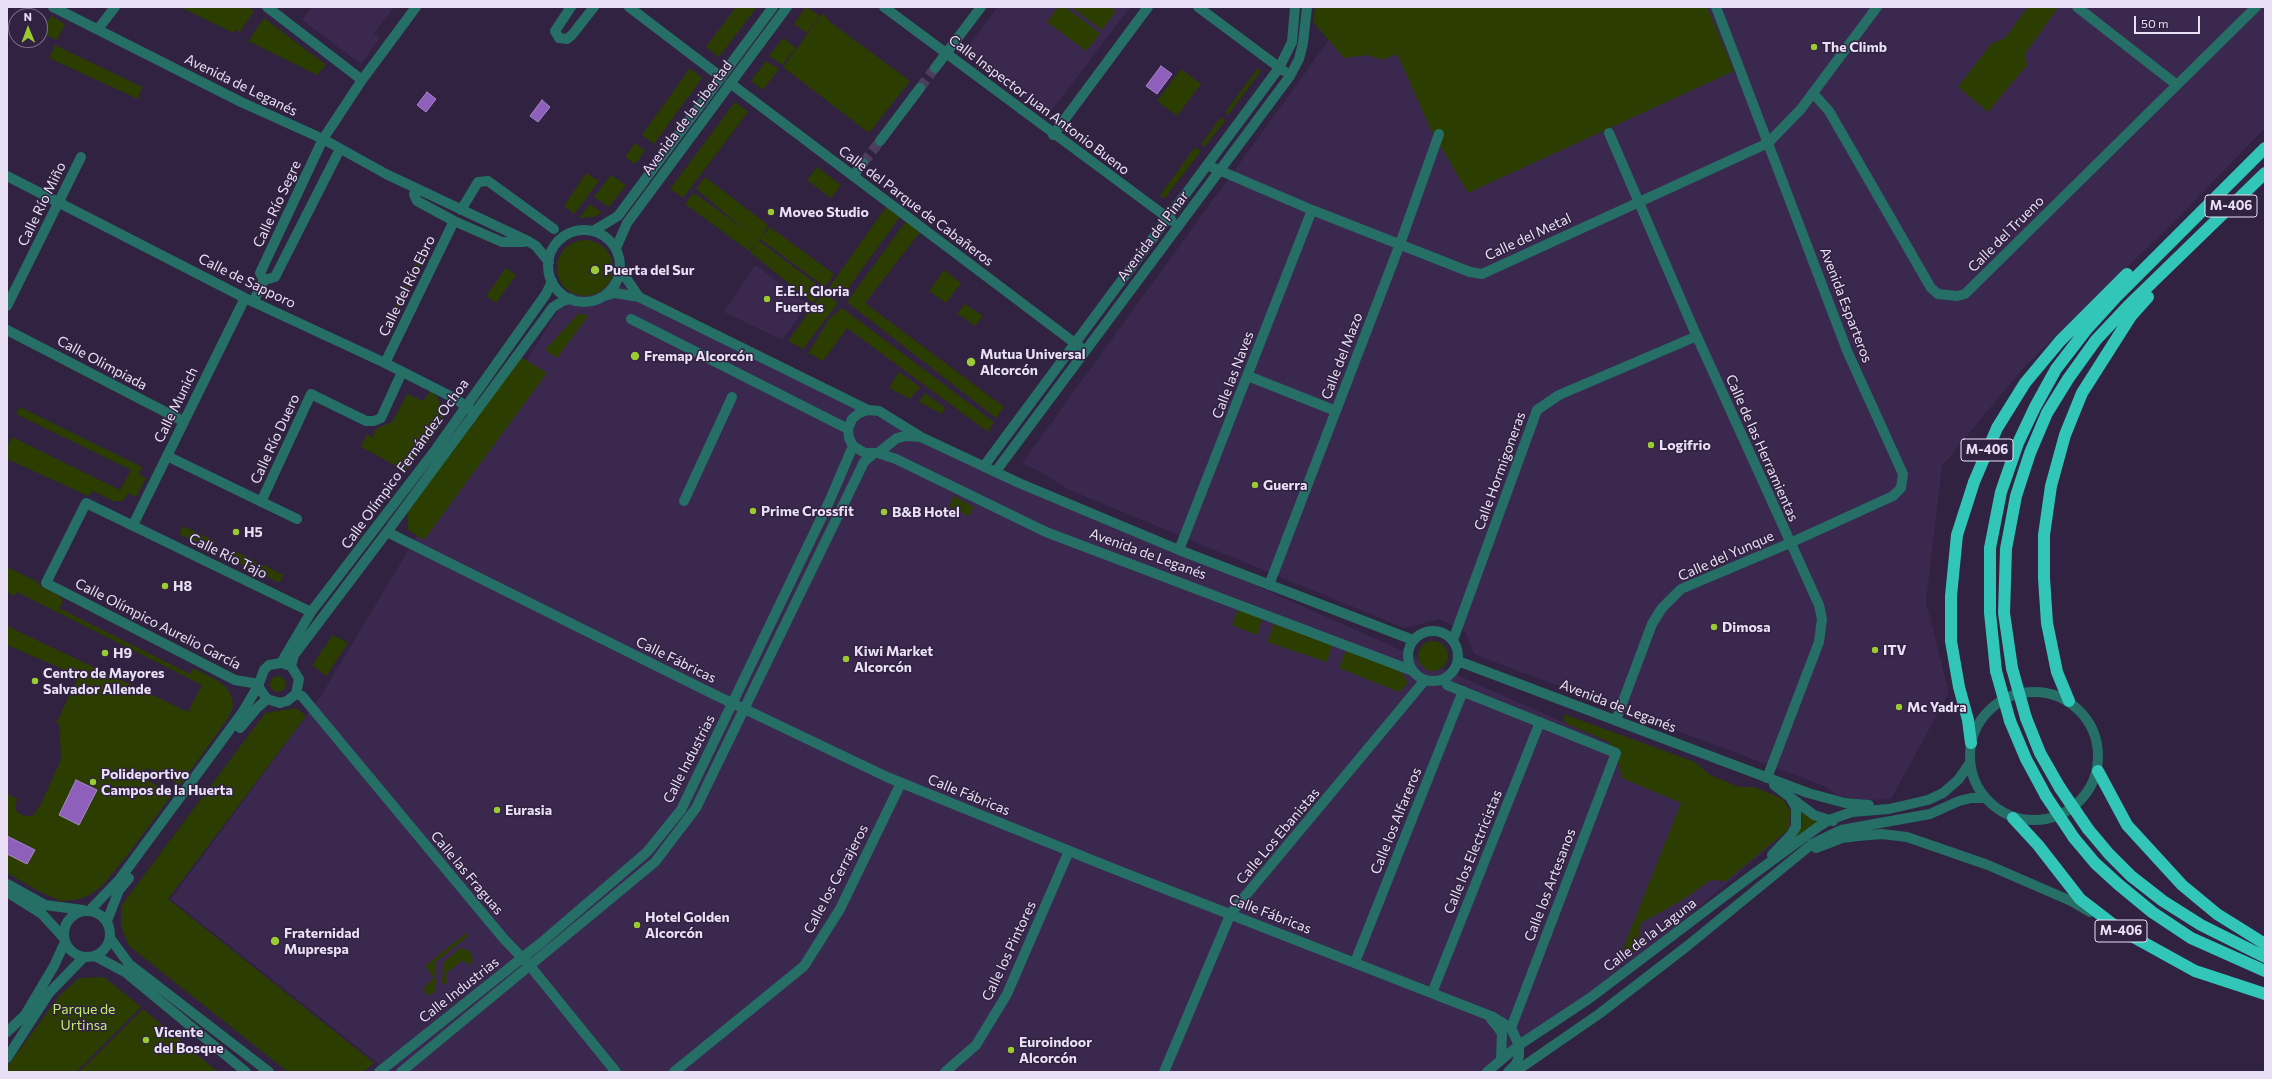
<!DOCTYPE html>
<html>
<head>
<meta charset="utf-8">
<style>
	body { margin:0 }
	#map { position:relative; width:2272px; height:1079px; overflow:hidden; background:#312241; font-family:Commissioner,sans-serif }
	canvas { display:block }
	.frame { position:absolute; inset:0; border:8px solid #e9e0f5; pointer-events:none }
	.north { position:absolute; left:8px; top:8px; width:40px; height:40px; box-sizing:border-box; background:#312241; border:1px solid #7b6e89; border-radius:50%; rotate:359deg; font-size:11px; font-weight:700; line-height:16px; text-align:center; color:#e9e0f5 }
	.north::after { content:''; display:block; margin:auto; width:14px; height:18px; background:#9bcb32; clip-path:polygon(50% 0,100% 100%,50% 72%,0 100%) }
	.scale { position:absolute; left:2134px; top:16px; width:66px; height:18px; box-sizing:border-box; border:2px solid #e9e0f5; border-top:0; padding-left:5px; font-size:12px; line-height:14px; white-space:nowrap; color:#e9e0f5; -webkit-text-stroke:3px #312241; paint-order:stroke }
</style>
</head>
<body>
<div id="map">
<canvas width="2272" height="1079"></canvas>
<div class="frame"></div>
<div class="north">N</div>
<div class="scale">50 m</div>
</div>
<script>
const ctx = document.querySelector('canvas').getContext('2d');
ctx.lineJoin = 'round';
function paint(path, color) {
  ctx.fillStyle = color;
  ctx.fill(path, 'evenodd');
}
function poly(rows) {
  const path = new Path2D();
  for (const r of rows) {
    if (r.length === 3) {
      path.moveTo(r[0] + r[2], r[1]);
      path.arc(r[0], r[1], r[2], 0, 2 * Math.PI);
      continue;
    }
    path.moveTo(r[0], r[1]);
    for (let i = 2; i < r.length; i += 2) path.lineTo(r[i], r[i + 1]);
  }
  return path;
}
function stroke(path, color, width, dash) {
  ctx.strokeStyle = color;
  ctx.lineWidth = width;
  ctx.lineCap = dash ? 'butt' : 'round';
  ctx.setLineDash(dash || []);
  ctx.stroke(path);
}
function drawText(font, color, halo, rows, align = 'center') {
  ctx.font = font + ' Commissioner,sans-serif';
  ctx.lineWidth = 3;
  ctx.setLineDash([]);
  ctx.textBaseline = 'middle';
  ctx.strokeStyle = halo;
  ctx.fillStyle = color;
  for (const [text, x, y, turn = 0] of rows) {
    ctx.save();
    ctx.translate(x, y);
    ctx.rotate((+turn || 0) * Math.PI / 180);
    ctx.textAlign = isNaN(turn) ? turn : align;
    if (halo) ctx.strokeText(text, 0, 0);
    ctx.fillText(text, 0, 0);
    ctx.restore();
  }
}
paint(poly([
	[312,7,394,7,374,33,380,38,361,64,302,20],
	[998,7,1130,7,1048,115,964,52],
	[1353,7,2265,7,2265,128,2179,217,2023,368,1942,466,1926,602,1949,693,1891,799,1865,800,1837,795,1824,786,1474,654,1465,631,1439,619,1404,628,1067,489,1043,473,1022,463],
	[755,265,808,304,782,340,724,312],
	[585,267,877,417,1794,825,1622,974,1482,1072,385,1072,374,1060,171,899,321,696,408,551]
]), '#3b284e');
paint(poly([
	[180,7,249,7,254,11,240,32,235,30,233,33],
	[736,7,757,7,719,57,706,47],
	[806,7,820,16,807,33,794,24],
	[1058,7,1065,7,1100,33,1086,51,1047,22],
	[1071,7,1110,7,1116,11,1102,30],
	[1315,7,1707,7,1734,71,1468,193,1431,130,1397,54,1382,60,1367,55,1344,58,1313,22],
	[2028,7,2055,7,2057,9,2025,54,2027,65,1988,112,1958,87,1991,44,2005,38],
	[823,13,830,22,910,81,869,133,783,67],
	[51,16,65,24,57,40,42,33],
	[264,18,326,65,317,75,248,41],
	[783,38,796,48,782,65,769,56],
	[55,45,142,87,138,99,49,58],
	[766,61,779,69,763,90,751,81],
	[690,68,702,78,654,144,642,135],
	[1258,68,1261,71,1228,115,1225,112],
	[1181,69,1201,84,1177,116,1157,101],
	[735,102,748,112,683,198,670,189],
	[1221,117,1225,121,1204,147,1201,144],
	[635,143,645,151,635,164,625,157],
	[1195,147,1201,151,1164,199,1160,195],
	[817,167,841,185,831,198,807,180],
	[586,173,599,181,574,214,564,206],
	[611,175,626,185,609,207,594,197],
	[705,177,768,225,761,238,770,227,834,274,825,287,760,239,759,241,823,289,813,303,750,252,756,244,749,251,685,204,692,194,697,195,748,232,696,189],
	[590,204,602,213,594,217,579,218],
	[886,207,900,217,841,298,828,289],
	[906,221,921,231,865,303,1004,407,996,418,847,302],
	[585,268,28],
	[422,248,428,252,411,284,406,282],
	[506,268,516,275,496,303,486,296],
	[944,270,961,283,946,303,929,291],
	[405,285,410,288,395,317,390,315],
	[823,292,838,303,803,349,788,341],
	[965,304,983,316,975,326,957,313],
	[842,308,994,422,988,432,847,328,823,361,808,353,830,318],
	[579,313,588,316,557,358,545,350],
	[521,357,547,373,424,540,408,530,408,511],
	[899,372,920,387,910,399,889,388],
	[431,391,437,397,443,410,441,426,419,454,417,453,406,471,361,447,367,434,374,438,374,432,378,428,392,422,407,394,423,401],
	[925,393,945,408,942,414,919,402],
	[20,407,142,467,139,475,146,478,136,497,128,493,123,501,113,501,93,491,88,496,7,459,7,447,12,437,120,490,131,470,16,414],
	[954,496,974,507,969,516,949,506],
	[183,526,215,541,211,549,179,534],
	[235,551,257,562,253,570,231,559],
	[261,564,284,575,279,583,258,572],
	[7,567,38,582,40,586,60,596,63,602,59,608,190,674,193,668,215,679,226,687,232,697,233,706,229,717,180,785,147,768,139,777,149,781,172,794,130,852,102,886,88,896,75,900,61,901,42,893,7,873,7,794,17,799,15,808,18,813,25,816,32,816,41,804,61,759,59,724,56,723,79,676,7,645,7,626,188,712,202,685,17,592,14,596,7,592],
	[1238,609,1263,617,1257,635,1232,625],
	[1274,624,1332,645,1327,662,1267,642],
	[333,635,348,643,326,676,312,665],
	[1433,656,15],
	[1346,650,1401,672,1408,683,1399,692,1339,668],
	[278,684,8],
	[296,708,306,716,168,899,374,1063,363,1072,288,1072,129,946,121,927,121,906,265,713],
	[1563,714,1695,762,1710,775,1739,787,1754,787,1783,799,1791,812,1788,830,1726,881,1711,880,1679,902,1641,923,1636,951,1618,961,1681,803,1622,778,1616,753,1609,742,1565,723],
	[1801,812,1820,823,1795,839,1802,824],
	[466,933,468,936,436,962,436,991,428,996,423,989,434,977,425,966],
	[460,948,470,951,473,961,468,965,463,960,446,973,447,983,442,984,443,963],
	[104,977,141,1007,76,1072,7,1072,7,1067,59,996,79,978],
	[143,1009,218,1072,79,1072]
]), '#2c3d01');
const water = poly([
	[1161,66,1172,74,1157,94,1146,86,1161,66],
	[427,92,436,99,426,112,417,105,427,92],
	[542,100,550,107,538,122,530,116,542,100],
	[76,780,97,790,79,825,59,815,76,780],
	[7,836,35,850,27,864,7,854,7,836]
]);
paint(water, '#8e60bb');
stroke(water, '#a986cc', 1);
stroke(poly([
	[920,88,935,68],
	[863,163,880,141]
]), '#4d3e5c', 10, [10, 5]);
stroke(poly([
	[53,7,241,102,323,139,386,174,528,241,536,246,549,262],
	[267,7,362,80],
	[571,7,555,31,559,38,567,39,572,35,594,7],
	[629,7,721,77],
	[884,7,1172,221],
	[1198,7,1284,71],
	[2077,7,2177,85],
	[98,29,115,7],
	[935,68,981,7],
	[730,83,1080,347],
	[1813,93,1829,111,1931,288,1938,294,1957,296,1965,294,2256,7],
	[1609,133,1694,330,1819,605,1822,619,1819,642,1767,778],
	[1053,135,1148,7],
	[880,141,920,88],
	[1207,165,1312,210,1470,272,1482,274,1768,143,1801,109,1877,7],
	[7,176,245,298,385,363,456,399,474,413],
	[853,176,863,163],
	[417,189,414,194,417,201,454,221,502,242,524,242],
	[461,210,478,182,488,181,554,229],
	[584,266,36],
	[593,231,618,216,773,7],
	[616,248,627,223,787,7],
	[620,269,639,297],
	[264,280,260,273,323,139,362,80,416,7],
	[604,296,615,293,639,297,868,410],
	[253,302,264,280,275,277,340,149],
	[7,306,81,157],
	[631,319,848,429],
	[7,330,183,421],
	[385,363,454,221],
	[1248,376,1336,411],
	[921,437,906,436,897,438,878,453,865,453,853,446,849,438,848,429,852,419,859,413,868,410,879,411,921,437,1019,483,1179,550,1413,640],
	[878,453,896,459,1046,532,1413,671],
	[167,456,297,519],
	[984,466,1279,68,1292,42,1295,7],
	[996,471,1290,76,1299,59,1303,43,1307,7],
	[684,501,732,397],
	[261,502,311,394,366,421,374,421,381,418,402,372],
	[133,525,245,298],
	[387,532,711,693,887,777,1109,867,1493,1017,1511,1028,1519,1045,1519,1056,1516,1064,1508,1072],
	[1179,550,1312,210],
	[1269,585,1400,244,1439,134],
	[1433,656,25],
	[1453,640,1537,410,1559,395,1697,336],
	[1458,661,1808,793,1845,803,1869,805],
	[281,663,311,612,436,449,546,294,552,281],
	[291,666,294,655,387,532,553,307,563,301,571,299],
	[1445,678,1447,685,1616,753,1511,1028],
	[259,684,235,680,46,583,86,503,311,612],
	[2034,756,64],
	[296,694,302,696,311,707,504,939,530,966,616,1072],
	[1616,720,1652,624,1662,608,1681,589,1790,543,1893,496,1901,488,1903,474,1848,353,1716,7],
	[240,728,257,708,267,699],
	[1774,785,1814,815,1833,821],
	[1816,848,1842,838,1858,836,1882,834,1907,837,1988,865,2071,901,2090,912],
	[1772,855,1791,835,1796,827,1796,807,1791,799],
	[7,884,45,905,83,910],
	[7,892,42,914,64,938],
	[90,910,119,880,242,713,258,686,264,670,269,665,281,663,291,666,299,679,296,694,287,701,280,703,267,699,258,686],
	[87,934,23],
	[107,921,119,890,129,878],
	[110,938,129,964,269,1072],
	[95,956,125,972,246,1072],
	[1355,962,1463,691],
	[1432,993,1540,722],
	[1491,1019,1502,1033,1501,1059],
	[7,1032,25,1015,54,966,65,942],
	[7,1058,49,993,84,957],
	[379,1072,542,942,647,852,681,810,829,502,853,446],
	[401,1072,655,862,696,808,864,462,873,454],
	[674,1072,804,966,840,909,901,783],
	[945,1072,976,1045,1007,994,1069,851],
	[1164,1072,1231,913,1425,680],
	[1487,1072,1519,1045,1590,998,1751,876,1818,827,1829,820,1852,812,1889,809,1928,800,1943,793,1958,780,1970,763],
	[1515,1072,1599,1014,1686,947,1812,844,1841,830,1930,814,1959,801,1971,798,1984,798]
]), '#256f67', 10);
stroke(poly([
	[2012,668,2004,613,2006,549,2016,496,2030,453,2047,413,2068,379,2096,340,2128,306,2265,173],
	[1996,671,1990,613,1990,548,2001,492,2018,443,2035,407,2056,369,2086,330,2117,296,2265,148],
	[2069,701,2057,672,2047,623,2044,578,2044,535,2051,486,2065,435,2082,393,2131,316,2148,297],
	[2026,718,2040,753,2060,788],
	[2010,721,2026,759,2046,796],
	[1971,743,1968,720,1959,687,1951,641,1951,596,1957,535,1974,482,1997,428,2025,383,2060,341,2127,274],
	[2098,771,2127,825,2182,885,2217,914,2265,944],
	[2013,818,2038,845,2080,899,2119,929,2195,971,2265,994],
	[2088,829,2109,854,2131,876,2163,901,2201,925,2265,957],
	[2074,838,2095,863,2118,884,2152,912,2191,938,2265,971]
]), '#31c6b8', 12);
stroke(poly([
	[2012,668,2026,718],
	[1996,671,2010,721],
	[2060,788,2088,829],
	[2046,796,2074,838]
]), '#31c6b8', 12);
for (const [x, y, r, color] of [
	[1814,47,4,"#9bcb32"],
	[771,212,4,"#9bcb32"],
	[595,270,5,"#9bcb32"],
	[767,299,4,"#9bcb32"],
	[635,356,5,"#9bcb32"],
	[971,362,5,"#9bcb32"],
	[1651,445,4,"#9bcb32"],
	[1255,485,4,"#9bcb32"],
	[753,511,4,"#9bcb32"],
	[884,512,4,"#9bcb32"],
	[236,532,4,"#9bcb32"],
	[165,586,4,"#9bcb32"],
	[1714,627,4,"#9bcb32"],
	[1875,650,4,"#9bcb32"],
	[105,653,4,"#9bcb32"],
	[846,659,4,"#9bcb32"],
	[35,681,4,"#9bcb32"],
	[1899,707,4,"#9bcb32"],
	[93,782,4,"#9bcb32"],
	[497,810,4,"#9bcb32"],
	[637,925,4,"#9bcb32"],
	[275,941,5,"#9bcb32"],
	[146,1040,4,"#9bcb32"],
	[1011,1050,4,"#9bcb32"]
]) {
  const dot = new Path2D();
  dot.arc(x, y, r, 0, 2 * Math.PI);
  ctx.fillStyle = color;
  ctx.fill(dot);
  stroke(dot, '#312241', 1.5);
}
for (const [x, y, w] of [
	[2231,206,52],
	[1987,450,52],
	[2121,931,52]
]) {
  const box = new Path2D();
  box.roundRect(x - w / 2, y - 11, w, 22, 3);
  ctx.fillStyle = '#312241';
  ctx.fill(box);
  stroke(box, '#e9e0f5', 1);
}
drawText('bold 13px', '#e9e0f5', null, [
	["M-406",2231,206],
	["M-406",1987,450],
	["M-406",2121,931]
]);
drawText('bold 14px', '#e9e0f5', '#312241', [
	["The Climb",1822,47],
	["Moveo Studio",779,212],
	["Puerta del Sur",604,270],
	["E.E.I. Gloria",775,291],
	["Fuertes",775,307],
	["Mutua Universal",980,354],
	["Alcorcón",980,370],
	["Fremap Alcorcón",644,356],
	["Logifrio",1659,445],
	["Guerra",1263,485],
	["Prime Crossfit",761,511],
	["B&B Hotel",892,512],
	["H5",244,532],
	["H8",173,586],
	["Dimosa",1722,627],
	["ITV",1883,650],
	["Kiwi Market",854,651],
	["Alcorcón",854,667],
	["H9",113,653],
	["Centro de Mayores",43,673],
	["Salvador Allende",43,689],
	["Mc Yadra",1907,707],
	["Polideportivo",101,774],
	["Campos de la Huerta",101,790],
	["Eurasia",505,810],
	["Hotel Golden",645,917],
	["Alcorcón",645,933],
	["Fraternidad",284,933],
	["Muprespa",284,949],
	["Vicente",154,1032],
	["del Bosque",154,1048],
	["Euroindoor",1019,1042],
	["Alcorcón",1019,1058]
], 'left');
drawText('14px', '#e9e0f5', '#312241', [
	["Avenida de Leganés",241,85,26],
	["Calle Inspector Juan Antonio Bueno",1039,105,37],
	["Avenida de la Libertad",687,118,-53],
	["Calle Río Miño",42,204,-64],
	["Calle Río Segre",277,204,-65],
	["Calle del Parque de Cabañeros",916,206,37],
	["Calle del Trueno",2006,234,-45],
	["Avenida del Pinar",1153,236,-53],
	["Calle del Metal",1528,237,-25],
	["Calle de Sapporo",247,281,26],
	["Calle del Río Ebro",407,286,-64],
	["Avenida Esparteros",1846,305,69],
	["Calle del Mazo",1342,356,-69],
	["Calle Olimpiada",102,363,28],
	["Calle las Naves",1233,375,-69],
	["Calle Munich",176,405,-64],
	["Calle Río Duero",275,439,-65],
	["Calle de las Herramientas",1762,448,66],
	["Calle Olímpico Fernández Ochoa",405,464,-54],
	["Calle Hormigoneras",1500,471,-70],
	["Avenida de Leganés",1148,554,20],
	["Calle Río Tajo",228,556,26],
	["Calle del Yunque",1726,556,-24],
	["Calle Olímpico Aurelio García",158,624,27],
	["Calle Fábricas",676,660,26],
	["Avenida de Leganés",1618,706,21],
	["Calle Industrias",689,759,-63],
	["Calle Fábricas",969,795,22],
	["Calle los Alfareros",1396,821,-68],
	["Calle Los Ebanistas",1278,836,-50],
	["Calle los Electricistas",1473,852,-68],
	["Calle las Fraguas",467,873,50],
	["Calle los Cerrajeros",836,879,-62],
	["Calle los Artesanos",1550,885,-69],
	["Calle Fábricas",1270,914,21],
	["Calle de la Laguna",1650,935,-37],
	["Calle los Pintores",1009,951,-65],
	["Calle Industrias",459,990,-38]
]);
drawText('14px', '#bfee65', '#312241', [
	["Parque de",84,1009],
	["Urtinsa",84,1025]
]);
</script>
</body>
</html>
